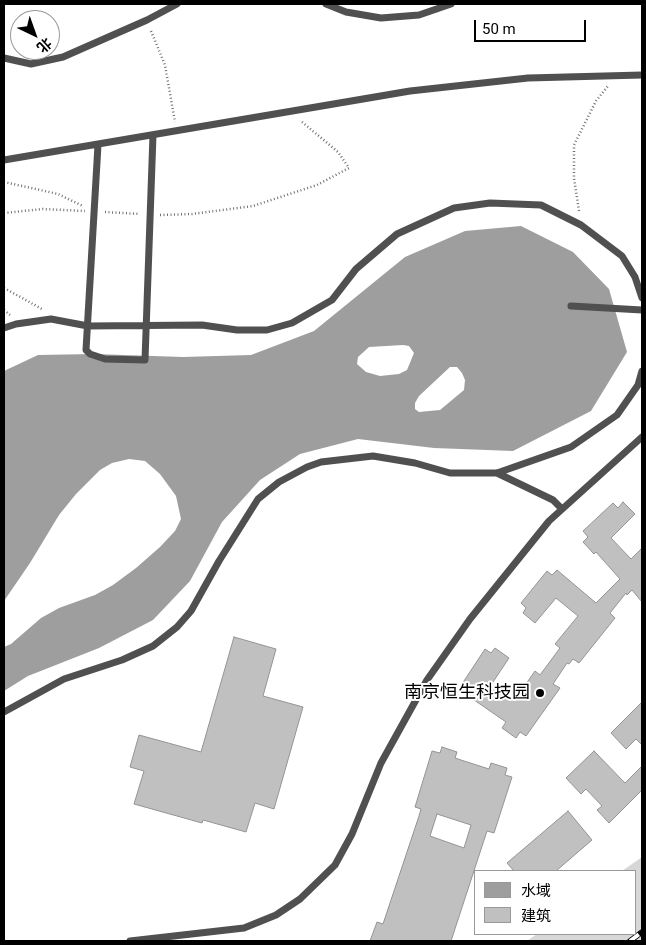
<!DOCTYPE html>
<html>
<head>
<meta charset="utf-8">
<style>
	body { margin:0 }
	#map { position:relative; width:646px; height:945px; overflow:hidden; background:#fff; font-family:Roboto,"Noto Sans SC",sans-serif }
	canvas { display:block }
	.frame { position:absolute; inset:0; border:5px solid #000; pointer-events:none }
	.legend { position:absolute; left:474px; top:870px; width:162px; height:65px; box-sizing:border-box; background:#fff; border:1px solid #999; margin:0; padding:6px 9px; list-style:none; font-size:15px; color:#000 }
	.legend li { display:flex; align-items:center; gap:10px; height:25px }
	.legend b { width:25px; border:1px solid #999 }
	.north { position:absolute; left:10px; top:10px; width:50px; height:50px; box-sizing:border-box; background:#fff; border:1px solid #999; border-radius:50%; rotate:138deg; font-size:14px; font-weight:700; line-height:20px; text-align:center; color:#000 }
	.north::after { content:''; display:block; margin:auto; width:18px; height:22px; background:#000; clip-path:polygon(50% 0,100% 100%,50% 72%,0 100%) }
	.scale { position:absolute; left:474px; top:20px; width:112px; height:22px; box-sizing:border-box; border:2px solid #000; border-top:0; padding-left:6px; font-size:15px; line-height:18px; white-space:nowrap; color:#000; -webkit-text-stroke:4px #fff; paint-order:stroke }
</style>
</head>
<body>
<div id="map">
<canvas width="646" height="945"></canvas>
<div class="frame"></div>
<ul class="legend">
<li><b style="height:14px;background:#9e9e9e"></b>水域</li>
<li><b style="height:14px;background:#c0c0c0"></b>建筑</li>
</ul>
<div class="north">北</div>
<div class="scale">50 m</div>
</div>
<script>
const ctx = document.querySelector('canvas').getContext('2d');
ctx.lineJoin = 'round';
function paint(path, color) {
  ctx.fillStyle = color;
  ctx.fill(path, 'evenodd');
}
function poly(rows) {
  const path = new Path2D();
  for (const r of rows) {
    path.moveTo(r[0], r[1]);
    for (let i = 2; i < r.length; i += 2) path.lineTo(r[i], r[i + 1]);
  }
  return path;
}
function stroke(path, color, width, dash) {
  ctx.strokeStyle = color;
  ctx.lineWidth = width;
  ctx.lineCap = dash ? 'butt' : 'round';
  ctx.setLineDash(dash || []);
  ctx.stroke(path);
}
function drawText(font, color, halo, rows, align = 'center') {
  ctx.font = font + ' Roboto,"Noto Sans SC",sans-serif';
  ctx.lineWidth = 4;
  ctx.setLineDash([]);
  ctx.textBaseline = 'middle';
  ctx.strokeStyle = halo;
  ctx.fillStyle = color;
  for (const [text, x, y, turn = 0] of rows) {
    ctx.save();
    ctx.translate(x, y);
    ctx.rotate((+turn || 0) * Math.PI / 180);
    ctx.textAlign = isNaN(turn) ? turn : align;
    if (halo) ctx.strokeText(text, 0, 0);
    ctx.fillText(text, 0, 0);
    ctx.restore();
  }
}
paint(poly([
	[642,857,642,941,527,941,537,934,635,934,635,871,622,871]
]), '#d7d7d7');
paint(poly([
	[521,226,573,252,609,289,627,352,591,411,513,451,434,448,358,439,300,454,260,480,222,522,190,581,153,620,99,648,28,676,4,691,4,647,11,644,41,618,59,608,95,595,113,585,136,568,160,547,175,531,181,519,176,496,160,474,145,461,129,459,112,463,100,470,76,494,59,515,30,563,4,601,4,371,38,355,94,354,183,357,251,355,314,331,405,257,465,231],
	[403,345,409,346,414,353,407,370,399,374,380,376,366,372,357,364,358,357,369,347],
	[450,367,457,367,462,373,465,380,464,390,440,410,419,412,415,409,415,403,419,396]
]), '#9e9e9e');
const building = poly([
	[623,502,635,514,611,538,631,559,642,548,642,602,632,590,627,595,626,593,610,613,615,618,579,663,573,659,569,664,567,663,553,684,560,688,526,736,520,732,516,738,502,728,506,722,464,693,468,688,462,684,485,649,491,653,495,648,509,658,491,685,514,701,535,671,540,675,560,648,555,644,578,616,556,598,535,623,523,613,526,608,521,603,547,571,552,575,557,570,596,603,620,579,596,552,594,554,583,542,588,537,583,531,613,503,618,508,623,502],
	[234,637,276,649,263,696,303,707,274,809,255,803,246,832,203,820,202,823,134,804,144,771,130,767,139,735,201,752,234,637],
	[642,702,642,745,636,739,626,749,611,733,642,702],
	[442,747,457,752,455,758,461,760,489,769,491,763,507,768,505,775,512,777,494,833,487,831,451,941,370,941,377,922,383,924,419,816,421,809,415,807,432,751,440,753,442,747],
	[437,814,471,825,464,848,430,836,437,814],
	[594,751,625,783,642,766,642,790,609,823,597,810,602,806,586,789,581,794,566,778,594,751],
	[568,811,592,840,556,871,514,871,507,863,568,811]
]);
paint(building, '#c0c0c0');
stroke(building, '#949494', 1);
stroke(poly([
	[151,31,165,65,175,122],
	[4,182,58,194,83,206],
	[579,211,574,178,574,145,596,101,608,86],
	[105,212,140,214],
	[4,213,43,209,85,211],
	[160,215,192,214,253,206,317,185,349,168,338,152,301,121],
	[4,288,42,309],
	[4,310,10,315]
]), '#727272', 2.5, [1, 2.5]);
stroke(poly([
	[326,4,346,12,381,18,419,15,451,4],
	[4,58,31,64,63,57,147,20,177,4],
	[98,145,86,350,90,354,105,359,145,360,153,135],
	[4,160,410,91,528,78,642,75],
	[571,306,642,310],
	[4,328,16,324,51,319,88,326,202,325,237,330,267,330,292,323,332,300,356,269,397,234,454,208,490,203,541,205,581,225,622,256,635,277,642,298],
	[497,473,553,500,562,509],
	[4,712,64,679,122,660,153,646,177,627,191,611,219,561,258,499,279,482,307,467,321,462,373,456,415,463,450,473,497,473,571,447,617,415,638,385,642,371],
	[130,941,244,928,276,915,300,899,335,865,352,834,381,763,427,680,470,619,549,521,642,437]
]), '#505050', 7);
const rail = poly([
	[630,941,642,932]
]);
stroke(rail, '#000', 5.5);
stroke(rail, '#fff', 4, [11]);
for (const [x, y, r, color] of [
	[540,693,5,"#000"]
]) {
  const dot = new Path2D();
  dot.arc(x, y, r, 0, 2 * Math.PI);
  ctx.fillStyle = color;
  ctx.fill(dot);
  stroke(dot, '#fff', 2);
}
drawText('18px', '#000', '#fff', [
	["南京恒生科技园",530,693]
], 'right');
</script>
</body>
</html>
